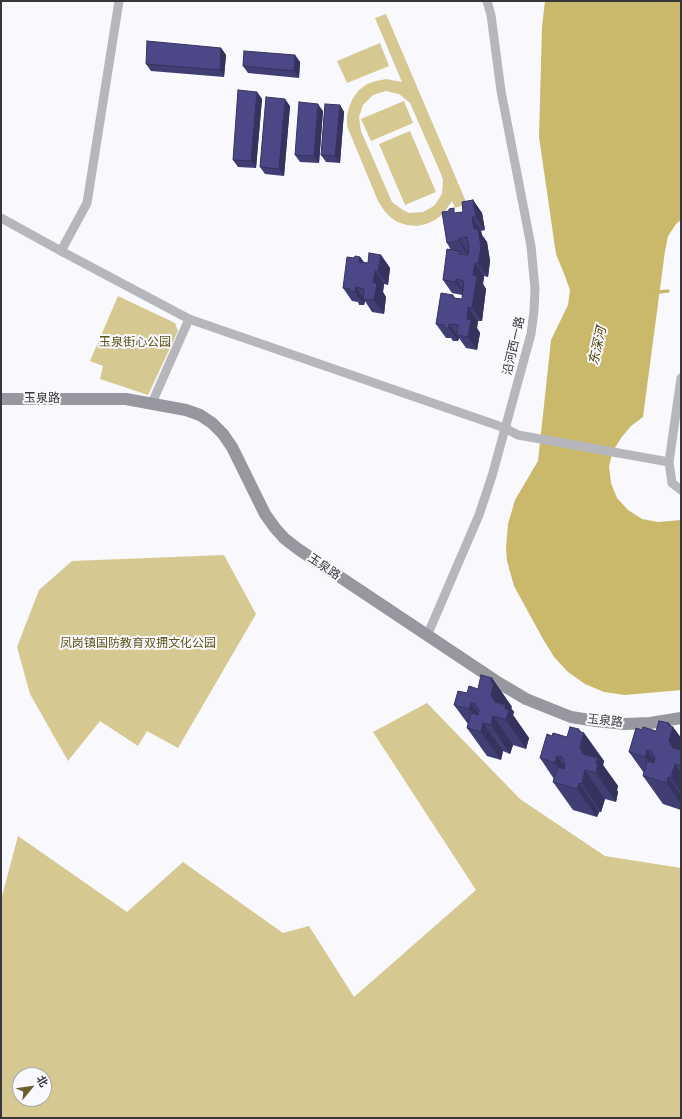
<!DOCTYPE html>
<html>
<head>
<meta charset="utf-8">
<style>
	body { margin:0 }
	#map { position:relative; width:682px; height:1119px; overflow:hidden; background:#f8f8fd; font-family:Rubik,"Noto Sans SC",sans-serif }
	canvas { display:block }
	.frame { position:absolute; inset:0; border:2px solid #36363c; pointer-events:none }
	.north { position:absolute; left:12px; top:1067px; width:40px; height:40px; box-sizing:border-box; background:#f8f8fd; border:1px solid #aaaab0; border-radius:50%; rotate:61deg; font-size:11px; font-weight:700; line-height:16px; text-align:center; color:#36363c }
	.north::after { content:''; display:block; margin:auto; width:14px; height:18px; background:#6b602d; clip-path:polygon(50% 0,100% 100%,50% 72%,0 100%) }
</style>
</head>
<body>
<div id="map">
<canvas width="682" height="1119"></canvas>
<div class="frame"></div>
<div class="north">北</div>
</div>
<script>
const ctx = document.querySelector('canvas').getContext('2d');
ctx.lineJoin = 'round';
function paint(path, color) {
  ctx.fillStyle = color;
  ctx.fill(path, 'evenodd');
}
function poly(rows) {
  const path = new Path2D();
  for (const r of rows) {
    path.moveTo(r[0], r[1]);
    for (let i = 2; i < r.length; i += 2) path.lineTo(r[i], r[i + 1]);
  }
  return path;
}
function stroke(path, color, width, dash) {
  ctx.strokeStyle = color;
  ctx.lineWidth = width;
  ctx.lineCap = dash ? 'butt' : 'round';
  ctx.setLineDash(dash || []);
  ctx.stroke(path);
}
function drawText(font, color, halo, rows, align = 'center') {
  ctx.font = font + ' Rubik,"Noto Sans SC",sans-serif';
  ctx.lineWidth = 4;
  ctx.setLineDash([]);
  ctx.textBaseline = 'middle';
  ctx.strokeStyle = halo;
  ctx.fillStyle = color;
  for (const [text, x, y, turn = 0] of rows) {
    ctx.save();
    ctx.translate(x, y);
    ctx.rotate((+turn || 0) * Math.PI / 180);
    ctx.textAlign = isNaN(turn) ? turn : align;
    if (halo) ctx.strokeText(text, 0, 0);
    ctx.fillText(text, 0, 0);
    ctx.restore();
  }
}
paint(poly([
	[386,14,467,204,455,208,452,201,443,214,435,220,426,224,417,226,407,225,397,222,389,216,383,209,378,201,347,126,347,116,349,107,353,98,359,90,367,84,376,81,386,79,402,82,375,18],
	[386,91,399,94,410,103,441,174,443,180,442,194,434,206,423,212,409,213,403,210,392,202,361,131,359,117,363,105,373,95],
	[380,43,389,66,347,83,337,61],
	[404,101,413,123,371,141,361,119],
	[410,131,436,192,405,205,379,144],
	[118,296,175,323,178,331,148,395,100,379,103,366,90,361],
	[224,555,256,614,178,748,147,731,138,746,100,721,68,761,30,694,17,647,39,590,72,561],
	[427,703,520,799,605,856,681,868,681,1118,1,1118,1,900,18,836,127,912,183,862,283,933,309,926,354,997,476,890,373,732],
	[20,1075,44,1075,44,1099,20,1099]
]), '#d5c991');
paint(poly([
	[545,1,681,1,681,220,676,224,668,236,665,251,643,417,631,426,621,438,613,451,609,466,611,483,617,498,628,510,642,519,658,522,681,520,681,690,625,695,604,692,585,684,568,672,554,657,543,639,514,586,507,561,506,549,508,524,515,500,538,461,551,340,568,305,570,290,565,276,556,254,539,137,542,27]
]), '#cab96a');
stroke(poly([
	[655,291,659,292,668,291]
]), '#cab96a', 3.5);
stroke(poly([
	[1,218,61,251,189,319,505,428,518,435,669,462],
	[61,251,87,203,119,1],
	[681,378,669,462,672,483,681,490],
	[152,403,189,319],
	[427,636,479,515,492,476,531,334,534,311,535,289,531,246,501,91,491,15,487,1]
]), '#b6b7bc', 9);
stroke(poly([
	[1,399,126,399,186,410,200,415,212,423,223,434,232,447,265,514,275,528,285,539,298,549,499,683,526,699,571,717,596,721,625,724,650,723,681,718]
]), '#96979f', 12);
paint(poly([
	[221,48,226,55,224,77,151,71,146,64],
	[295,55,300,62,299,78,248,73,243,66],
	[257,92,262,99,256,168,238,167,233,160],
	[340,105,344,112,340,163,326,162,321,155],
	[290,106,284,176,265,174,260,167],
	[323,111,319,163,300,162,295,155],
	[473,200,482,213,485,230,481,231,482,235,487,242,490,261,488,277,484,276,483,284,486,289,482,321,478,321,477,328,480,333,477,350,466,348,459,338,458,341,453,341,451,338,446,338,436,324,453,295,455,298,462,299,462,295,452,293,443,280,451,250,447,243,457,213,463,212],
	[381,255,390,268,388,285,384,284,383,292,386,297,384,314,372,312,365,301,364,305,359,305,358,302,352,301,343,288,354,258,360,257,364,262,368,263],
	[492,678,512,707,511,708,514,712,513,715,529,738,526,749,513,745,510,754,503,751,501,760,487,756,467,728,468,724,454,705,467,693,478,689],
	[670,726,673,727,681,738,681,810,663,804,643,776,644,773,629,752,642,730,656,731],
	[581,732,584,733,604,761,603,765,618,786,617,790,618,792,616,802,605,799,601,812,599,812,597,817,573,810,553,782,554,779,540,758,567,737]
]), '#413e74');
paint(poly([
	[221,48,226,55,224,77,220,70],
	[295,55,300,62,299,78,294,71],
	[257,92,262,99,256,168,251,161],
	[285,99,290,106,284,176,279,169],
	[318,104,323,111,319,163,314,156],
	[340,105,344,112,340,163,335,156],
	[473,200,482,213,485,230,476,217],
	[472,217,481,231,482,235,487,242,490,261,488,277,478,264],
	[459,239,468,252,468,255,459,241],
	[381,255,390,268,388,285,378,272],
	[360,257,369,270,359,262],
	[475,263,484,276,483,284,486,289,482,321,472,308,473,275],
	[375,271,384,284,383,292,386,297,384,314,374,300,373,283],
	[456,279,465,293,465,295,455,282],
	[356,287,364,299,363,299,365,301,364,305,355,292],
	[468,307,478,321,477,328,480,333,477,350,468,337,467,319],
	[449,324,457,335,459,338,458,341,449,328],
	[492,678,512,707,511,708,514,712,513,715,529,738,526,749,506,720,491,695,491,682],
	[471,703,486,724,483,723,503,751,501,760,481,732,482,728,469,709],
	[493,716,513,745,510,754,491,725],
	[669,723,673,729,673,727,681,738,681,759,673,748,669,741,668,725],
	[579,729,583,735,584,733,604,761,603,765,618,786,617,790,618,792,616,802,596,773,580,747,578,731],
	[647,750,666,778,662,782,645,757],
	[557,756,577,784,573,788,555,763],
	[675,764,681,773,681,792,671,778],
	[585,770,605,799,601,812,582,784],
	[668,777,681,795,681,804,667,783],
	[579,783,599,812,597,817,577,789]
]), '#35325e');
const building = poly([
	[147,41,221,48,220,70,146,64,147,41],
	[244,51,295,55,294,71,243,66,244,51],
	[238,90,257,92,251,161,233,160,238,90],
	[266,97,285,99,279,169,260,167,266,97],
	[299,102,318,104,314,156,295,155,299,102],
	[325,104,340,105,335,156,321,155,325,104],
	[473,200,476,217,472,217,474,229,478,229,481,247,478,264,475,263,473,275,477,276,472,308,468,307,467,319,471,320,468,337,457,335,458,325,449,324,449,328,444,328,444,325,436,324,441,293,453,295,453,298,462,299,464,281,456,279,455,282,443,280,447,249,459,251,459,254,468,255,469,247,467,237,459,239,459,241,447,243,442,212,449,211,449,209,454,208,454,213,463,212,462,202,473,200],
	[369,253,381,255,378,272,375,271,373,283,377,283,374,300,363,299,364,289,356,287,355,292,350,291,350,289,343,288,347,257,354,258,355,256,360,257,359,262,368,263,369,253],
	[481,675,492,678,491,682,494,683,491,695,495,702,506,705,505,709,509,710,506,720,493,716,491,725,483,723,481,732,467,728,471,713,478,715,479,710,475,704,471,703,469,709,454,705,458,691,467,693,469,686,478,689,481,675],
	[659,721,669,723,668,725,673,727,669,741,673,748,681,750,681,766,675,764,671,778,668,777,667,783,643,776,647,761,654,763,655,758,651,751,647,750,645,757,629,752,636,728,642,730,643,727,656,731,659,721],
	[570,727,579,729,578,731,584,733,580,747,583,754,598,758,596,764,598,764,596,773,585,770,582,784,579,783,577,789,553,782,558,767,564,769,565,764,562,757,557,756,555,763,540,758,547,734,552,736,553,733,567,737,570,727]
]);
paint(building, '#4c4887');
stroke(building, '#35325e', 1);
drawText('12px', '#5f5317', '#f8f8fd', [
	["玉泉街心公园",135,343],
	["凤岗镇国防教育双拥文化公园",138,644]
]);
drawText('12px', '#36363c', '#f8f8fd', [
	["沿河西一路",514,346,-77],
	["玉泉路",42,399],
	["玉泉路",324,567,34],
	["玉泉路",605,721,6]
]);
drawText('italic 13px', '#514502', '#f8f8fd', [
	["东深河",598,346,-77]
]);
</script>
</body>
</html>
